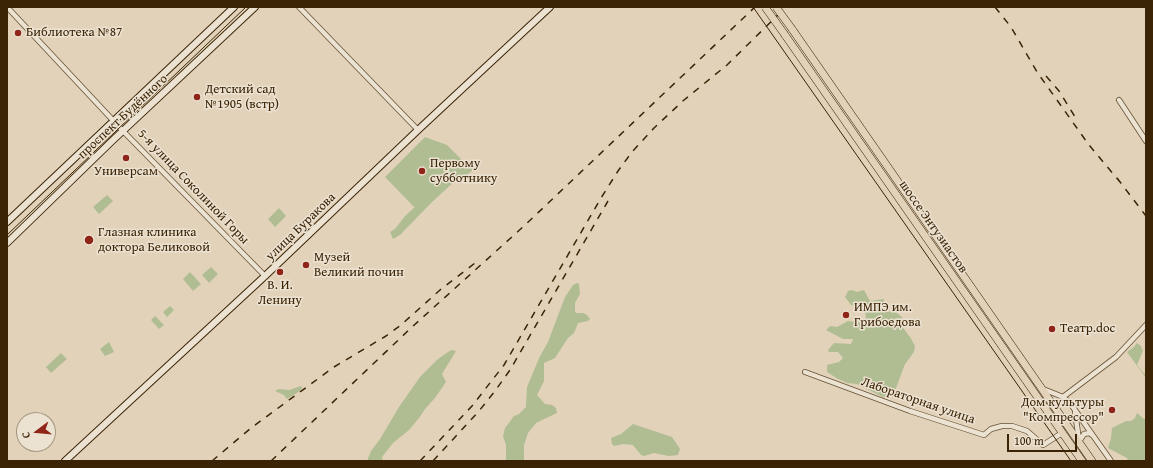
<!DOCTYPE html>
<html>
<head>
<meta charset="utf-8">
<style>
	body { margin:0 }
	#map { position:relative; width:1153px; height:468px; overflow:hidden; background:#e2d2ba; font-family:"Gentium Book Plus",serif }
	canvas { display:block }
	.frame { position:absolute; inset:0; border:8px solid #3b2405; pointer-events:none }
	.north { position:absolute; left:16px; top:412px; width:40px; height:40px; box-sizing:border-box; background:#ece2d2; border:1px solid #a59680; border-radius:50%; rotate:254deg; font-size:11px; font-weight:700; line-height:16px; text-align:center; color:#3b2405 }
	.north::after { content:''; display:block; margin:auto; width:14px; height:18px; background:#8f2418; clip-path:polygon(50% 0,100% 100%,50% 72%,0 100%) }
	.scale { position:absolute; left:1007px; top:434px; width:70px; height:18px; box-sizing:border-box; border:2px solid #3b2405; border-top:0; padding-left:5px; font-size:12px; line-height:14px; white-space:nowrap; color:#3b2405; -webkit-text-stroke:3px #ece2d2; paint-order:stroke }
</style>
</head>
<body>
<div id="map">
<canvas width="1153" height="468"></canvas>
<div class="frame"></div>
<div class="north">С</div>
<div class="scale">100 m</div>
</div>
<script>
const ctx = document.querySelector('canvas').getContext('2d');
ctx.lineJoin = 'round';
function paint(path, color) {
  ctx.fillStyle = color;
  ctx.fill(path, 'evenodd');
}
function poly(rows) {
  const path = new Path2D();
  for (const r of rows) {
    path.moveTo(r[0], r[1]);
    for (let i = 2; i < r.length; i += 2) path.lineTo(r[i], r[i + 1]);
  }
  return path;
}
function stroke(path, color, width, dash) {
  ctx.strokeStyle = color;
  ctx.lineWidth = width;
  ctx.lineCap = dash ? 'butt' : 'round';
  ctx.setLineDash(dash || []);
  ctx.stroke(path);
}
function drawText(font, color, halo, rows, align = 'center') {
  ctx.font = font + ' "Gentium Book Plus",serif';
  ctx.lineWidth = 3;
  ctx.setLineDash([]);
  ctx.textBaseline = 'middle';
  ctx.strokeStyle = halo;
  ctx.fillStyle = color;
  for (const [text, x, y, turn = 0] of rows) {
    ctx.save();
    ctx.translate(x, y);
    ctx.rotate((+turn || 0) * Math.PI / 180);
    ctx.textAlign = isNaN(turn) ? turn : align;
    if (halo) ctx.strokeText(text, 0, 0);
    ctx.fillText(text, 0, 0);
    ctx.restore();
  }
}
paint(poly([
	[425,137,447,145,464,162,463,163,468,165,474,165,475,168,467,175,454,182,432,202,400,235,393,239,390,232,395,229,405,216,415,207,414,207,385,177],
	[107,195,113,201,99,214,93,207],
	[279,208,286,216,275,227,268,219],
	[211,267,218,274,209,283,202,275],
	[190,272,201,284,193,291,183,279],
	[577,283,579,284,580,294,575,303,575,311,576,313,583,313,587,315,590,319,588,321,578,323,574,333,568,338,555,358,544,363,544,381,537,395,545,404,552,405,556,408,557,413,536,423,528,433,524,445,524,461,506,461,506,445,503,436,505,428,514,416,519,414,526,407,527,387,540,356,548,342,565,297,573,285],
	[852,290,857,292,864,290,870,301,884,299,884,301,880,308,887,312,894,311,902,317,901,325,910,337,915,346,914,352,905,364,893,396,885,398,857,384,847,383,838,379,827,372,827,365,839,362,843,358,838,352,829,352,828,350,834,343,851,344,853,339,843,339,826,330,830,326,837,327,848,321,864,323,866,318,865,308,860,305,851,305,845,297,848,291],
	[170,306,174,310,167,317,163,312],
	[155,316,164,325,159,329,151,320],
	[109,342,114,352,105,356,100,349],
	[1137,343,1141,346,1143,351,1137,365,1146,376,1146,378,1127,352,1134,347],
	[451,350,456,351,442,374,446,382,435,398,425,409,419,418,409,430,393,443,382,457,383,461,367,461,371,451,380,439,399,407,420,377,438,359],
	[61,353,67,359,51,373,46,367],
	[301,386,302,388,300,391,287,399,284,395,275,391,279,389,289,390],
	[1137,413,1144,419,1146,419,1146,461,1128,461,1127,458,1108,448,1111,438,1112,428,1126,421,1131,421,1135,418],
	[633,424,672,437,680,449,678,455,669,456,654,453,644,456,641,455,633,445,623,444,614,446,612,444,611,438,621,434]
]), '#b0bd92');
const street = poly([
	[7,7,123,131,265,276],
	[299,7,418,130],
	[1119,100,1146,141],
	[805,372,910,411,984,435,991,429,1002,426,1012,426,1027,431,1043,445,1062,433],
	[1043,389,1063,397,1070,403,1111,461],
	[1063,397,1116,357,1146,325],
	[1075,412,1079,440],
	[1080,440,1084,434,1089,433,1092,435]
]);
const secondary = poly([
	[7,222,234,7],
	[7,243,111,142,255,7],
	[65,461,265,276,418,130,550,7]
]);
const primary = poly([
	[792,29,1092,461],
	[785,35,1082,461]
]);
stroke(street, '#655032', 6);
stroke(secondary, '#3b2405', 8);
stroke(primary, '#3b2405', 8);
stroke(street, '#ece2d2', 4.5);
stroke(secondary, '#ece2d2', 6);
stroke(primary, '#e2d2ba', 7);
stroke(poly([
	[753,7,1071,461],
	[7,235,246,7]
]), '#3b2405', 1);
stroke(poly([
	[995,7,1011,27,1037,72,1089,145,1120,182],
	[1046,76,1059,91,1077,120],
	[1117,178,1146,216],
	[212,461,251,428,334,367,386,336,401,325,440,290,475,263],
	[271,461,412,327,524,226,755,7],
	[420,461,472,406,504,365,601,198,618,171,632,152,654,128,684,100,727,65,786,7],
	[433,461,479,411,495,391,510,370,608,201]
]), '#3b2405', 1.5, [7, 7]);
const primaryBridge = poly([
	[765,7,785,35],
	[776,7,792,29]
]);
stroke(primaryBridge, '#3b2405', 8, []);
stroke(primaryBridge, '#e2d2ba', 7);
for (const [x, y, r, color] of [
	[18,33,4,"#8f2418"],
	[197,97,4,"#8f2418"],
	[126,158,4,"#8f2418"],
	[422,171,4,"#8f2418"],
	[89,240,5,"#8f2418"],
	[306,265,4,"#8f2418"],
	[280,272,4,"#8f2418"],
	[846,315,4,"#8f2418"],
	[1052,329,4,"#8f2418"],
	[1112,410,4,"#8f2418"]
]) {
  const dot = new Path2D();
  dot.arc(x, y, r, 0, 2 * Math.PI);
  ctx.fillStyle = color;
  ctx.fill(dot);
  stroke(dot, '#ece2d2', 1.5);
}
drawText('13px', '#3b2405', '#ece2d2', [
	["Библиотека №87",26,33],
	["Детский сад",205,90],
	["№1905 (встр)",205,105],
	["Первому",430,164],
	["субботнику",430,179],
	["Универсам",126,172,"center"],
	["Глазная клиника",98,233],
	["доктора Беликовой",98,248],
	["Музей",314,258],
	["Великий почин",314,273],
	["В. И.",280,286,"center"],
	["Ленину",280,301,"center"],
	["ИМПЭ им.",854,308],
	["Грибоедова",854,323],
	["Театр.doc",1060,329],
	["Дом культуры",1104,403,"right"],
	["\"Компрессор\"",1104,418,"right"]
], 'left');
drawText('13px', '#3b2405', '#ece2d2', [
	["проспект Будённого",123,117,-43],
	["5-я улица Соколиной Горы",193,187,46],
	["улица Буракова",301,227,-44],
	["шоссе Энтузиастов",933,227,55],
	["Лабораторная улица",918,401,19]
]);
</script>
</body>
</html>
